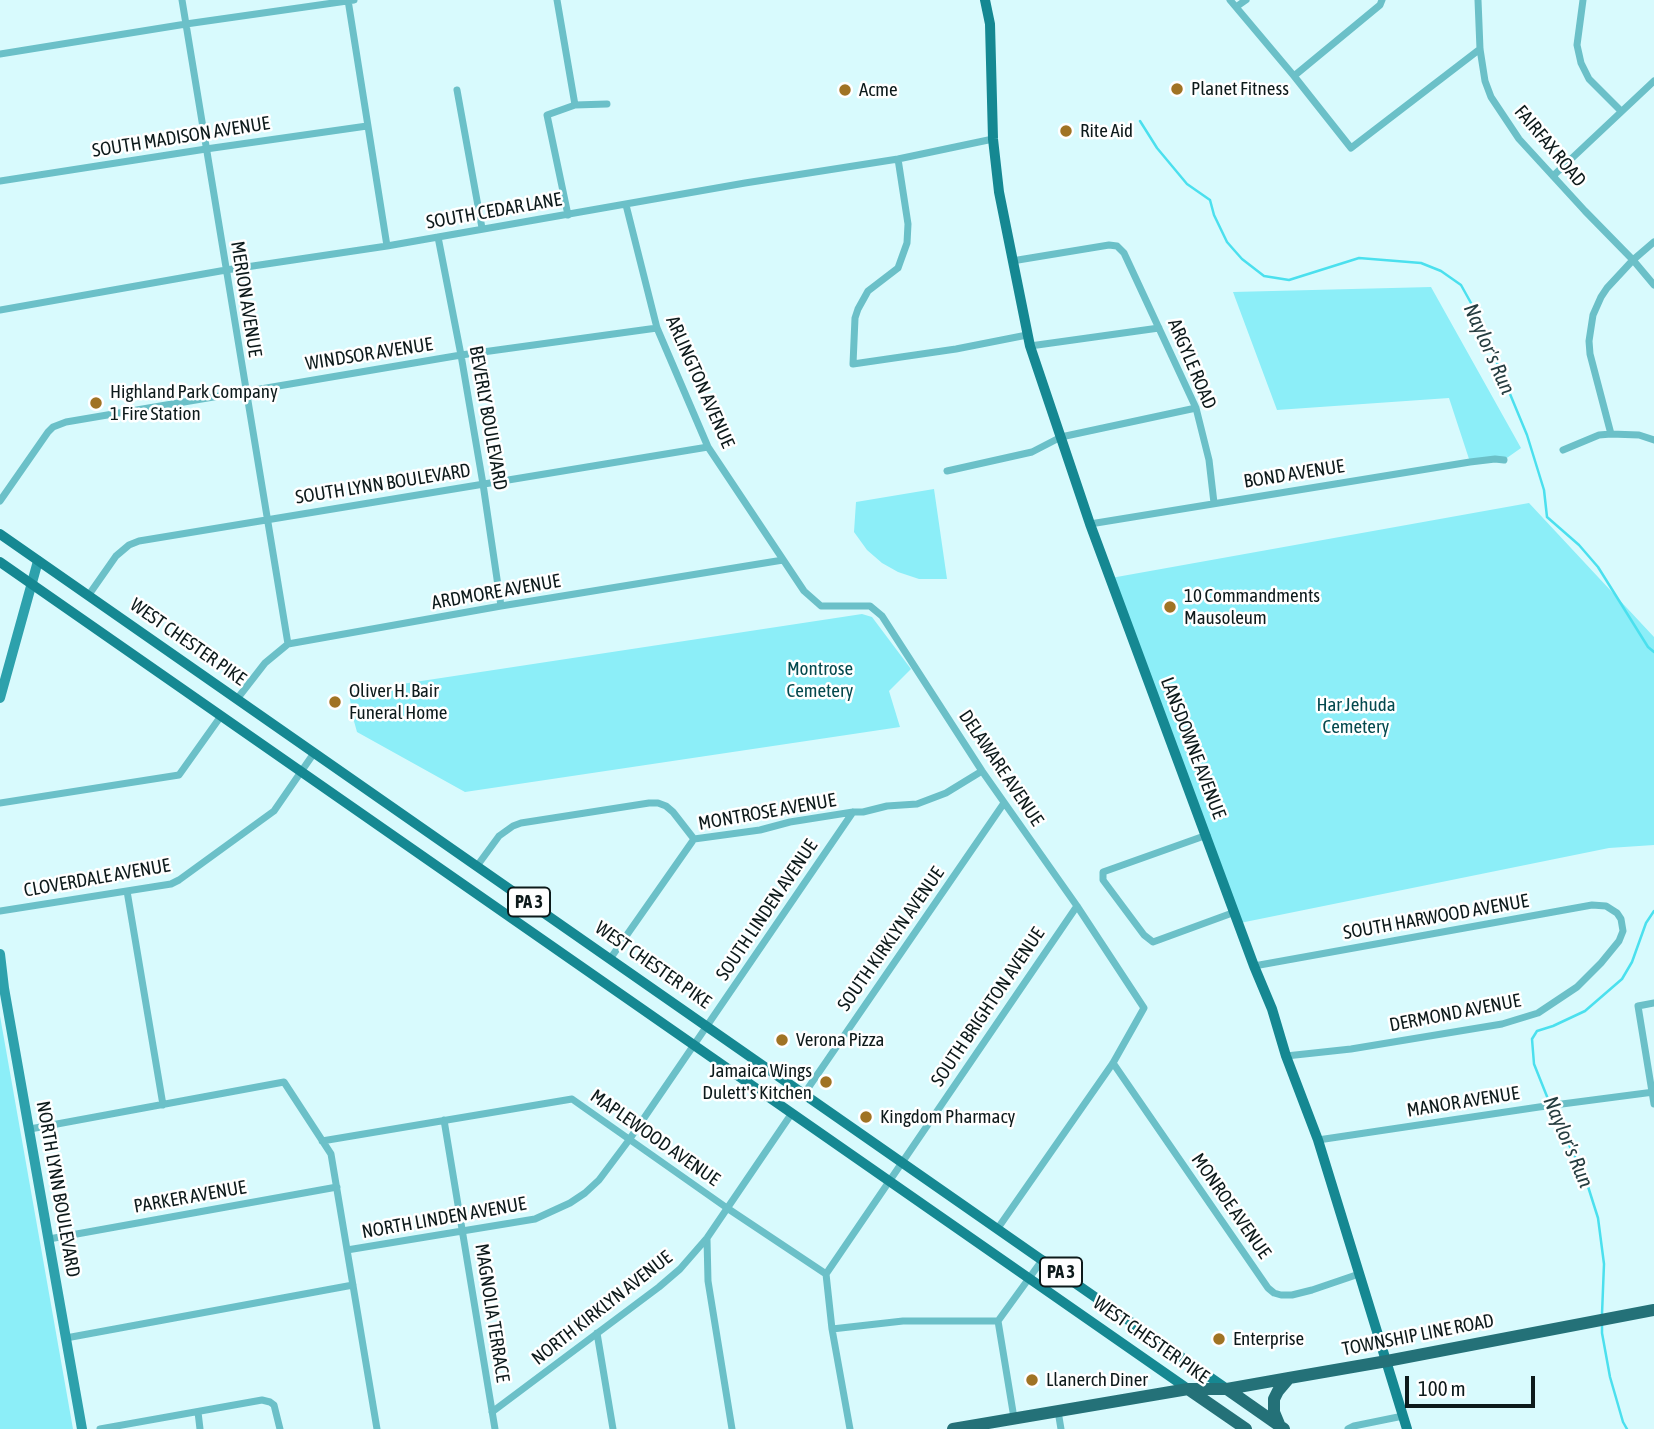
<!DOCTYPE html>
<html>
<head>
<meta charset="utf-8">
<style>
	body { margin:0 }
	#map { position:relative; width:1654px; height:1429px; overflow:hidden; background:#d8fafd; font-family:"Asap Condensed",sans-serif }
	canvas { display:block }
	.scale { position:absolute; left:1405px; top:1376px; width:130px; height:32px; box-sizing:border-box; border:4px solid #0d1a1b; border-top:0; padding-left:9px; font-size:21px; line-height:24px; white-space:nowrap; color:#0d1a1b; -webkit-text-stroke:5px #fff; paint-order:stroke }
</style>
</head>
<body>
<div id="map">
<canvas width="1654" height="1429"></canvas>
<div class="scale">100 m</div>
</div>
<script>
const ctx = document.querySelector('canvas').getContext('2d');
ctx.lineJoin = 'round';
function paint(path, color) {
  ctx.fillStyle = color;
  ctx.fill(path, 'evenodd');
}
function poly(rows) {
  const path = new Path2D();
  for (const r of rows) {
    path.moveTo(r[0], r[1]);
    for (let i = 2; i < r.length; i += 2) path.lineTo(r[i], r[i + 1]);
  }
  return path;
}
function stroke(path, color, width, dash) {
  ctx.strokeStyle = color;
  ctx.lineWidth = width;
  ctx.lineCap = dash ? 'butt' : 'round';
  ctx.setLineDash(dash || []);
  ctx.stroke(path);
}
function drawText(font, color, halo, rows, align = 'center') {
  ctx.font = font + ' "Asap Condensed",sans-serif';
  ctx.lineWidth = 5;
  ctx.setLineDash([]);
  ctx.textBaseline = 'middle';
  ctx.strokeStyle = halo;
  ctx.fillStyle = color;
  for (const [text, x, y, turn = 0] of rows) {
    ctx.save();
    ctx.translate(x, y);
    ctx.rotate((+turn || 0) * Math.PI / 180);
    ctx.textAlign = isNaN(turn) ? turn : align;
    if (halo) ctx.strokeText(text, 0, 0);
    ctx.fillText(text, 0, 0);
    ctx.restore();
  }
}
paint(poly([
	[1431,287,1521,448,1504,460,1470,462,1449,398,1277,410,1233,292],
	[934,489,947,579,919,579,898,572,882,563,867,550,854,532,856,502],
	[1529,503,1654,637,1654,845,1609,848,1240,923,1111,578],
	[862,614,872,617,911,669,889,691,900,727,465,792,357,732,352,714,349,692],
	[0,1016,73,1429,0,1429]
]), '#8ceef8');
stroke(poly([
	[1140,121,1157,148,1187,184,1210,200,1214,215,1227,242,1234,250,1242,259,1264,276,1289,280,1359,258,1421,263,1441,271,1461,285,1476,312,1527,435,1544,490,1547,517,1579,545,1598,567,1648,647,1654,652],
	[1602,1314,1604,1264,1598,1218,1585,1177,1556,1119,1534,1064,1532,1039,1537,1031,1553,1026,1585,1011,1622,979,1632,962,1646,923,1654,911],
	[1602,1324,1602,1333,1610,1377,1623,1422,1627,1429]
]), '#4be0ee', 2.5);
stroke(poly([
	[182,0,288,644],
	[348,0,387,246],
	[557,0,575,105],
	[1230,0,1294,76,1351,148,1480,49],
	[1478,0,1480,49,1485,81,1491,97,1519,139,1585,211,1633,260,1654,285],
	[1583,0,1577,45,1581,63,1589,79,1621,111],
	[1236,7,1246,0],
	[0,54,186,24,354,0],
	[1294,76,1380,5,1382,0],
	[457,90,482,228],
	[898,159,908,224,907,243,898,268,868,291,858,309,855,318,853,364,956,349,1027,335],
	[1553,176,1654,81],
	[0,181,206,149,367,126],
	[626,205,657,328,708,447,804,591,821,606,870,606,882,616,982,771,1077,906,1144,1008,1113,1063,998,1228],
	[568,215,547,115,575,105,607,104],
	[438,237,461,355,483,484,501,606],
	[1012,261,1109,245,1117,246,1124,253,1196,408,1209,460,1214,503],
	[0,310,226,270,387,246,745,183,898,159,993,139],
	[1030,346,1159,328],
	[1611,434,1590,354,1589,341,1593,315,1601,297,1607,288,1633,260,1654,242],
	[1563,450,1599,435,1611,434,1639,435,1654,440],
	[947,471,1032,452,1061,437,1196,408],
	[0,501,48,432,53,427,66,422,461,355,657,328],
	[1090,524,1470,462,1495,459,1504,460],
	[88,596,116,556,129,545,139,541,708,447],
	[237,699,265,663,288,644,501,606,783,560],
	[0,803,179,775,221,716],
	[1207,835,1103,872,1103,880,1144,935,1153,942,1235,912],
	[477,866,499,836,513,826,521,823,649,803,658,803,666,806,673,812,694,839],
	[127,891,163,1105],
	[0,911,171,884,179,880,274,811,314,753],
	[610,959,694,839,760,830,790,822,853,812,863,812,887,806,917,804,946,793,982,771],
	[1254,966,1592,905,1606,906,1617,913,1621,919,1623,931,1619,941,1601,963,1577,987,1538,1013,1502,1024,1351,1049,1286,1056],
	[1654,1003,1638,1006,1654,1104],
	[1113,1063,1268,1288,1274,1293,1281,1295,1292,1295,1312,1290,1359,1274],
	[804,1094,1004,803],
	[444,1120,495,1429],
	[30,1129,284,1082,331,1154,377,1429],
	[1318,1140,1539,1107,1654,1092],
	[322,1141,572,1099,727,1208,826,1274],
	[49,1239,337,1187],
	[707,1239,708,1281,732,1429],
	[347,1250,535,1219,570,1203,585,1193,599,1180,629,1140,853,812],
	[998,1321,1014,1418],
	[998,1321,1043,1259],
	[832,1329,903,1321,998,1321],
	[597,1333,613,1429],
	[66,1338,353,1285],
	[1058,1411,1061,1429],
	[198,1412,200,1429],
	[492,1412,659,1287,680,1269,707,1238,792,1113],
	[100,1429,262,1400,270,1402,274,1405,280,1429],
	[850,1429,832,1329,826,1274,1077,906],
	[1348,1429,1354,1426,1403,1416]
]), '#6bc0c8', 7);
stroke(poly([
	[0,698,38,561],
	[0,954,4,988,82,1429]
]), '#2da1ac', 10);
stroke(poly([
	[985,0,990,24,993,139,999,192,1030,346,1090,524,1254,966,1272,1009,1286,1056,1318,1140,1407,1429],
	[0,534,1227,1389],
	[0,562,1188,1389]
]), '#158892', 10);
stroke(poly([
	[1188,1389,1246,1429],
	[1227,1389,1284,1429],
	[1279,1424,1274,1412,1274,1399,1278,1391,1289,1378],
	[953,1429,1188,1389,1227,1389,1289,1378,1387,1361,1654,1310]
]), '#247178', 12);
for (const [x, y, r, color] of [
	[1177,89,7,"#a07324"],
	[845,90,7,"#a07324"],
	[1066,131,7,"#a07324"],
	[96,403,7,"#a07324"],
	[1170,607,7,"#a07324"],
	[335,702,7,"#a07324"],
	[782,1040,7,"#a07324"],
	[826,1082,7,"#a07324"],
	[866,1117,7,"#a07324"],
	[1219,1339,7,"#a07324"],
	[1032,1380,7,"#a07324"]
]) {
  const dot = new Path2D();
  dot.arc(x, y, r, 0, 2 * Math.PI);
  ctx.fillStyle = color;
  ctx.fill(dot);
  stroke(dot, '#fff', 2.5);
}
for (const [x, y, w] of [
	[529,902,42],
	[1061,1272,42]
]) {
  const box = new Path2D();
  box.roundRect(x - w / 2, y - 14.5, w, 29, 5);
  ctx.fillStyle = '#fff';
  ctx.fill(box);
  stroke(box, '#0d1a1b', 2);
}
drawText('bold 18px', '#0d1a1b', null, [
	["PA 3",529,902],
	["PA 3",1061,1272]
]);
drawText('19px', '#0d1a1b', '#fff', [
	["Planet Fitness",1191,89],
	["Acme",859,90],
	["Rite Aid",1080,131],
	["Highland Park Company",110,392],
	["1 Fire Station",110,414],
	["10 Commandments",1184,596],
	["Mausoleum",1184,618],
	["Oliver H. Bair",349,691],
	["Funeral Home",349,713],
	["Verona Pizza",796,1040],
	["Jamaica Wings",812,1071,"right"],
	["Dulett's Kitchen",812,1093,"right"],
	["Kingdom Pharmacy",880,1117],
	["Enterprise",1233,1339],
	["Llanerch Diner",1046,1380]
], 'left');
drawText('19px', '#0d1a1b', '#fff', [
	["SOUTH MADISON AVENUE",181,137,-9],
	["FAIRFAX ROAD",1550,146,50],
	["SOUTH CEDAR LANE",494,211,-10],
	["MERION AVENUE",246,299,81],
	["WINDSOR AVENUE",369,354,-9],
	["ARGYLE ROAD",1192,364,67],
	["ARLINGTON AVENUE",700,382,66],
	["BEVERLY BOULEVARD",488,418,80],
	["BOND AVENUE",1294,474,-9],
	["SOUTH LYNN BOULEVARD",383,484,-9],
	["ARDMORE AVENUE",496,592,-10],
	["WEST CHESTER PIKE",188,642,35],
	["LANSDOWNE AVENUE",1193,748,69],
	["DELAWARE AVENUE",1001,768,56],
	["MONTROSE AVENUE",767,812,-10],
	["CLOVERDALE AVENUE",97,878,-10],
	["SOUTH LINDEN AVENUE",767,910,-56],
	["SOUTH HARWOOD AVENUE",1436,917,-10],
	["SOUTH KIRKLYN AVENUE",891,939,-55],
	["WEST CHESTER PIKE",653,965,35],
	["SOUTH BRIGHTON AVENUE",988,1007,-56],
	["DERMOND AVENUE",1455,1013,-11],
	["MANOR AVENUE",1463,1102,-9],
	["MAPLEWOOD AVENUE",655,1138,35],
	["NORTH LYNN BOULEVARD",58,1189,80],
	["PARKER AVENUE",190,1197,-10],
	["MONROE AVENUE",1231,1206,55],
	["NORTH LINDEN AVENUE",444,1218,-10],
	["NORTH KIRKLYN AVENUE",602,1308,-38],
	["MAGNOLIA TERRACE",492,1313,81],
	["TOWNSHIP LINE ROAD",1418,1335,-11],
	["WEST CHESTER PIKE",1151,1340,35]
]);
drawText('19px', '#03494e', '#fff', [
	["Montrose",820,669],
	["Cemetery",820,691],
	["Har Jehuda",1356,705],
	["Cemetery",1356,727]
]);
drawText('italic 21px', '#263e41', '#fff', [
	["Naylor's Run",1489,349,66],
	["Naylor's Run",1568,1142,67]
]);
</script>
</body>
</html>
